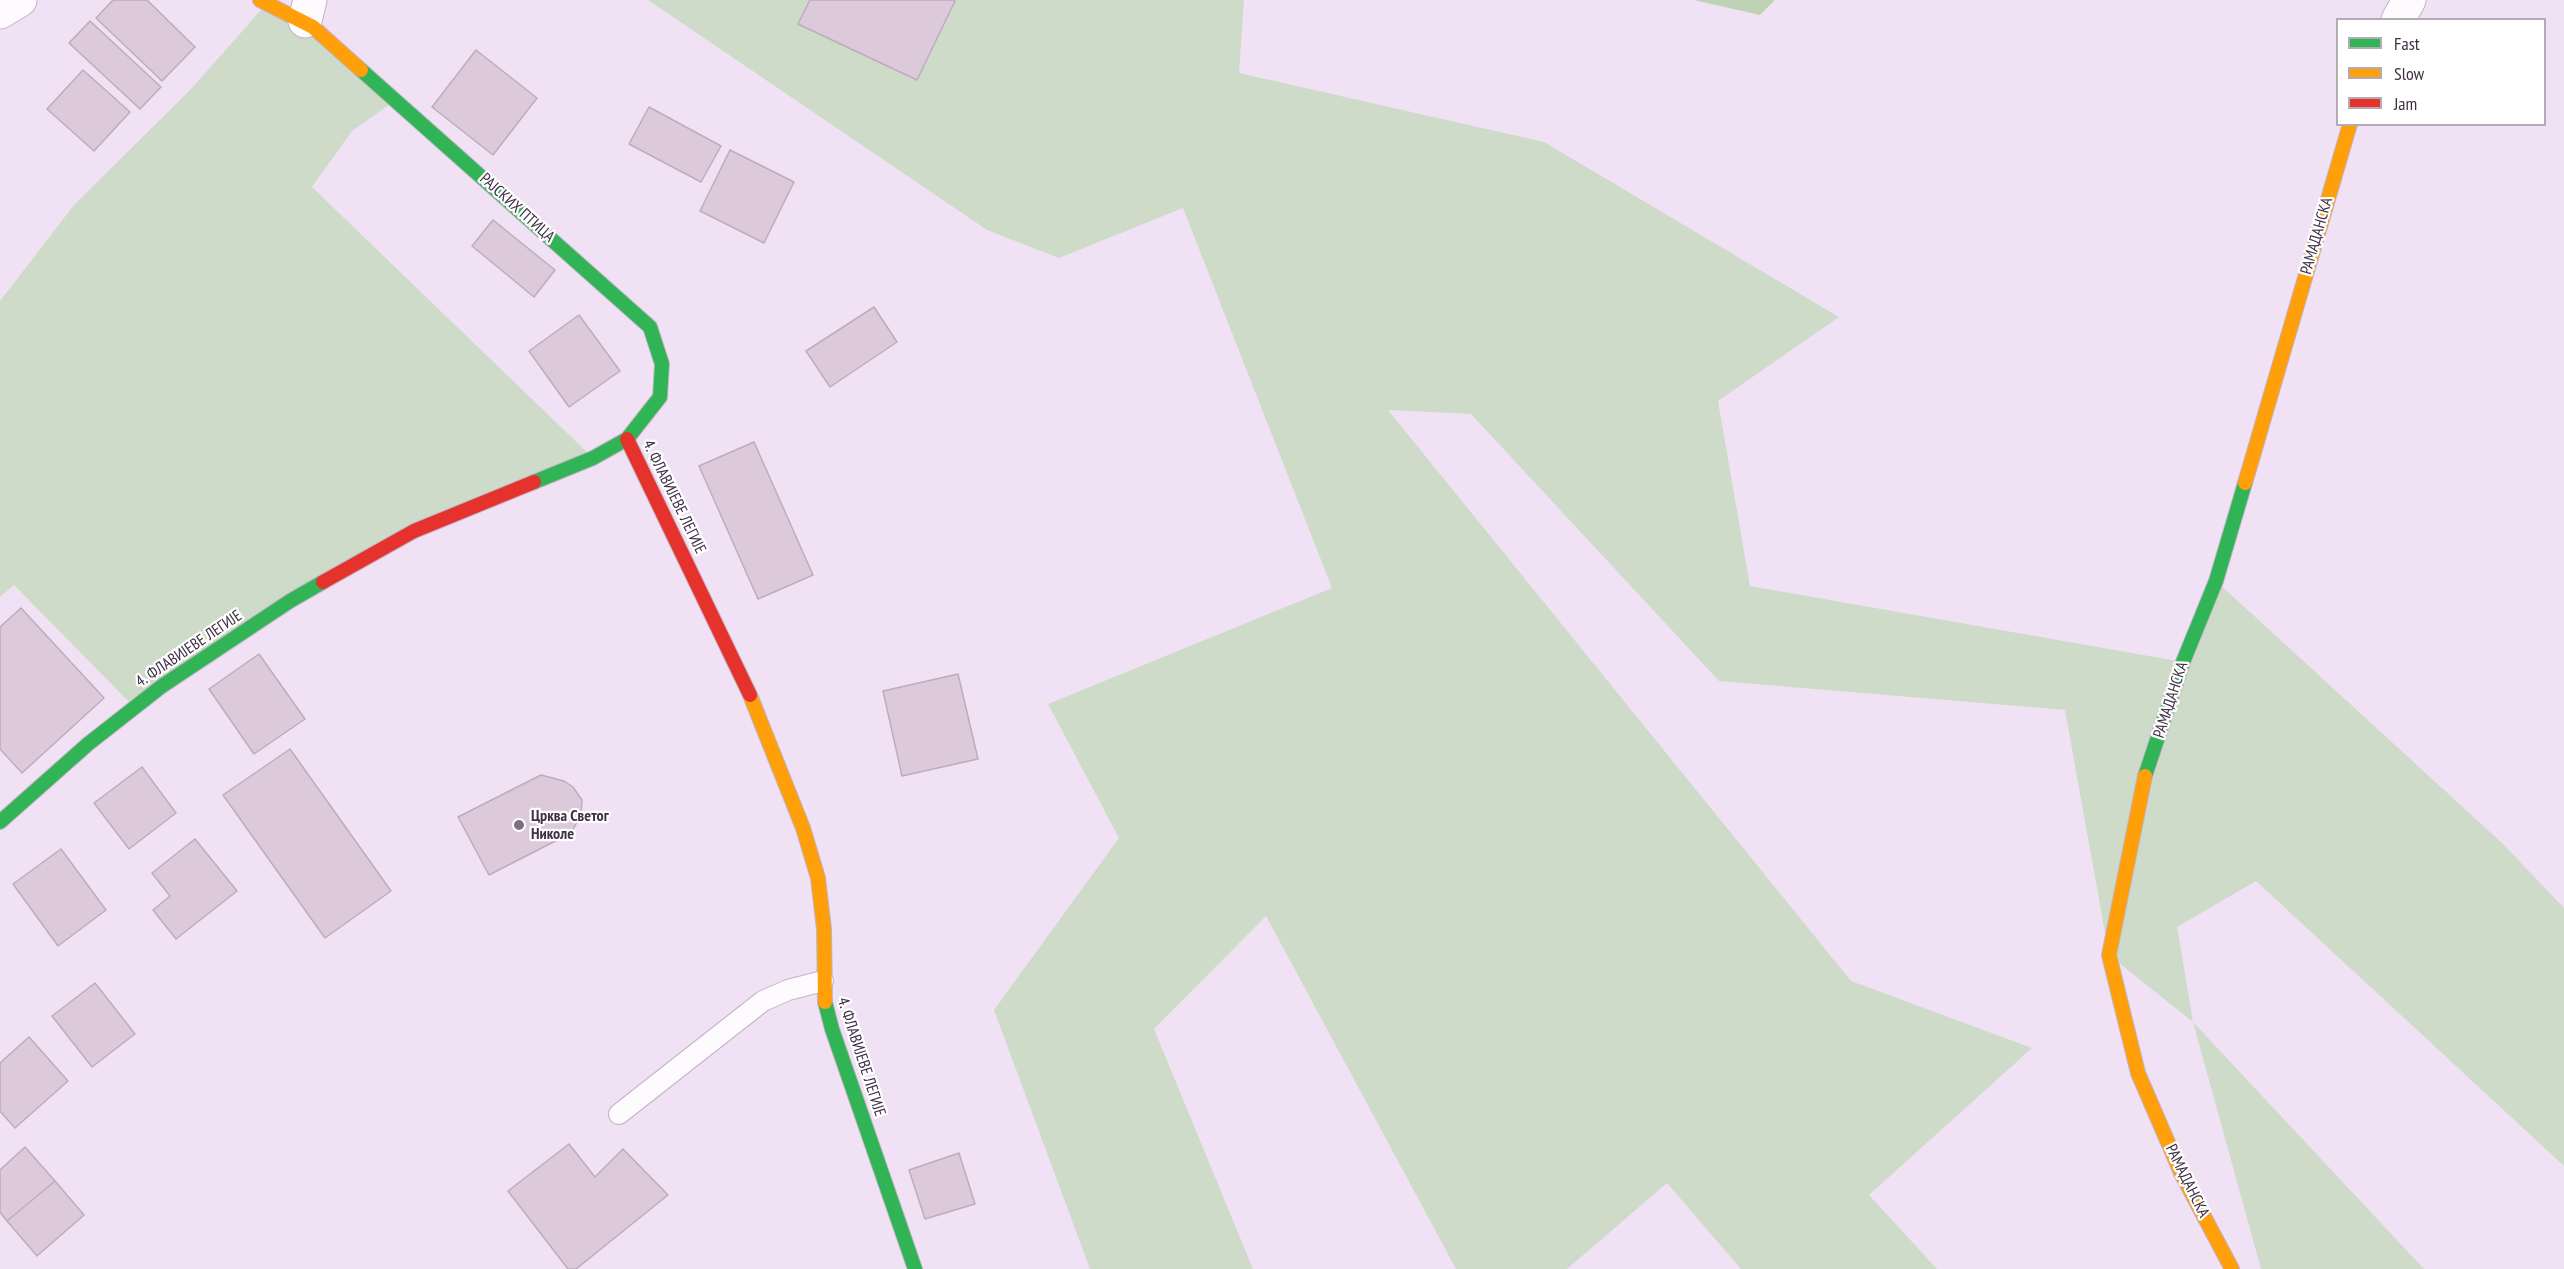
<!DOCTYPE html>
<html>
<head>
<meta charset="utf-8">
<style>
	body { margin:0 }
	#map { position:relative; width:2564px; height:1269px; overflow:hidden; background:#f0e2f4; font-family:"PT Sans Narrow",sans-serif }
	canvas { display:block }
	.legend { position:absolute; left:2336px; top:18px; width:210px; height:108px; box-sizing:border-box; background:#fff; border:2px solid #b3acb5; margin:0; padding:8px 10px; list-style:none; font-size:18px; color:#403046 }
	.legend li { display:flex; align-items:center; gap:12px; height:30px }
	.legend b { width:30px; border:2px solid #b3acb5 }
</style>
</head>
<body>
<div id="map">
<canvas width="2564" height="1269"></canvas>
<ul class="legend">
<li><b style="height:8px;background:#30b455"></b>Fast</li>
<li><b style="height:8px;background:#ff9f0a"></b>Slow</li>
<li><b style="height:8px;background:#e5322d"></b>Jam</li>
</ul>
</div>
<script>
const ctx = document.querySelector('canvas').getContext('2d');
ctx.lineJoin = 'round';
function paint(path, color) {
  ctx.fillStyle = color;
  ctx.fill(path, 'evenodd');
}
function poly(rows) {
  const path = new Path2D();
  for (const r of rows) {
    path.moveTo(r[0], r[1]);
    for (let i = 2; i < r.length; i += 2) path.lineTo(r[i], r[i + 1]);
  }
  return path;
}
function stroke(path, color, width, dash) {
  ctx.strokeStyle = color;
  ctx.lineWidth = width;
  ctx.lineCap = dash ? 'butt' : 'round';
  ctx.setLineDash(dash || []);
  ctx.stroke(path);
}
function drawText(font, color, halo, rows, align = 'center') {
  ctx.font = font + ' "PT Sans Narrow",sans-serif';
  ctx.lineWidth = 4.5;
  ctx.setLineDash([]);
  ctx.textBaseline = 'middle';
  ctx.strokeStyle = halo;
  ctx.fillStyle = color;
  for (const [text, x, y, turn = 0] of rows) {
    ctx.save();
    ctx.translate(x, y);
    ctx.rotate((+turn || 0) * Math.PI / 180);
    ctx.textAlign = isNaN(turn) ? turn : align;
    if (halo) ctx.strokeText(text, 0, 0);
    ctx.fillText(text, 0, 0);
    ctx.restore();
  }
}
paint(poly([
	[648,0,1244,0,1239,73,1544,142,1839,317,1718,401,1750,586,2183,662,2216,581,2503,844,2564,908,2564,1166,2256,881,2177,927,2193,1022,2424,1269,2261,1269,2193,1022,2109,955,2065,710,1719,681,1471,414,1388,410,1851,981,2032,1048,1869,1195,1937,1269,1741,1269,1667,1183,1567,1269,1456,1269,1266,916,1154,1029,1253,1269,1090,1269,994,1010,1119,838,1048,704,1332,588,1183,208,1059,258,987,230],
	[268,2,396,100,352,131,312,187,593,458,414,531,134,707,14,585,0,597,0,301,74,205,192,88]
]), '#cedbc9');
paint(poly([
	[1694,0,1775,0,1760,15]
]), '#bed3b5');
const building = poly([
	[113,0,147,0,195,47,162,81,96,18,113,0],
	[810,0,954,0,955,1,917,80,798,24,810,0],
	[90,21,161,87,140,109,69,43,90,21],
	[476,50,537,98,493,155,432,107,476,50],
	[83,70,130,112,94,151,47,109,83,70],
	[649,107,721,146,701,182,629,144,649,107],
	[730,150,794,182,764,243,700,211,730,150],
	[493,220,555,270,534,297,472,246,493,220],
	[874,307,897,342,830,387,806,351,874,307],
	[579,315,620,371,569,407,529,351,579,315],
	[754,442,813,575,758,599,699,466,754,442],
	[21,608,104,698,22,773,0,749,0,627,21,608],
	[259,654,305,719,254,754,209,689,259,654],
	[958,674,978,759,902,776,883,691,958,674],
	[290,749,391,891,325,938,223,795,290,749],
	[142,767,176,813,129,849,94,803,142,767],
	[541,775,564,781,573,787,582,800,581,815,571,833,489,875,458,817,541,775],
	[195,839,237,891,176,939,153,910,170,896,152,873,195,839],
	[61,849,106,910,58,946,13,884,61,849],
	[95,983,135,1034,92,1067,52,1016,95,983],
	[29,1037,68,1081,15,1128,0,1111,0,1063,29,1037],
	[569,1144,595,1177,623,1149,668,1195,576,1269,568,1269,508,1191,569,1144],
	[25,1147,55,1181,7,1221,0,1212,0,1170,25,1147],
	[959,1153,975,1204,925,1219,909,1170,959,1153],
	[55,1181,84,1215,37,1256,7,1221,55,1181]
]);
paint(building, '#dccadb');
stroke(building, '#bdacbc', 1.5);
const lane = poly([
	[619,1114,763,1001,788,990,823,981]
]);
const street = poly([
	[0,12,20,0],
	[2398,20,2409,0],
	[305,21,310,0]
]);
const fast = poly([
	[361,70,650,327,662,364,660,397,627,439,593,458,534,482],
	[2145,776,2183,662,2216,581,2245,483],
	[0,822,88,744,162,686,290,601,323,582],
	[825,1002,832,1029,915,1269]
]);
const slow = poly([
	[260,0,313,27,361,70],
	[2245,483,2350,124],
	[750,695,803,828,818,878,824,929,825,1002],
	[2145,776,2109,955,2138,1073,2182,1175,2232,1269]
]);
const jam = poly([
	[627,439,750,695],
	[323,582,414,531,534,482]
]);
stroke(lane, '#c2b4c6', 22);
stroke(street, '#c2b4c6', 35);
stroke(fast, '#c2b4c6', 16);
stroke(slow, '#c2b4c6', 16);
stroke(jam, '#c2b4c6', 16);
stroke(lane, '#fdfbfd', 20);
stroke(street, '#fdfbfd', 33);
stroke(fast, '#30b455', 14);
stroke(slow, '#ff9f0a', 14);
stroke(jam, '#e5322d', 14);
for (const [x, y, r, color] of [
	[519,825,6,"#7e6e83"]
]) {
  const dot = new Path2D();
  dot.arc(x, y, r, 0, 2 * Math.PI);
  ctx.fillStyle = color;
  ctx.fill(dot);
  stroke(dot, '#fff', 2);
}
drawText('16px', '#403046', '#fff', [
	["РАЈСКИХ ПТИЦА",517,208,42],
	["РАМАДАНСКА",2317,236,-74],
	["4. ФЛАВИЈЕВЕ ЛЕГИЈЕ",674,497,64],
	["4. ФЛАВИЈЕВЕ ЛЕГИЈЕ",189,649,-34],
	["РАМАДАНСКА",2171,700,-72],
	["4. ФЛАВИЈЕВЕ ЛЕГИЈЕ",861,1057,72],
	["РАМАДАНСКА",2187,1181,64]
]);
drawText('bold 16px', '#403046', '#fff', [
	["Црква Светог",531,816],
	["Николе",531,834]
], 'left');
</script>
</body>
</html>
